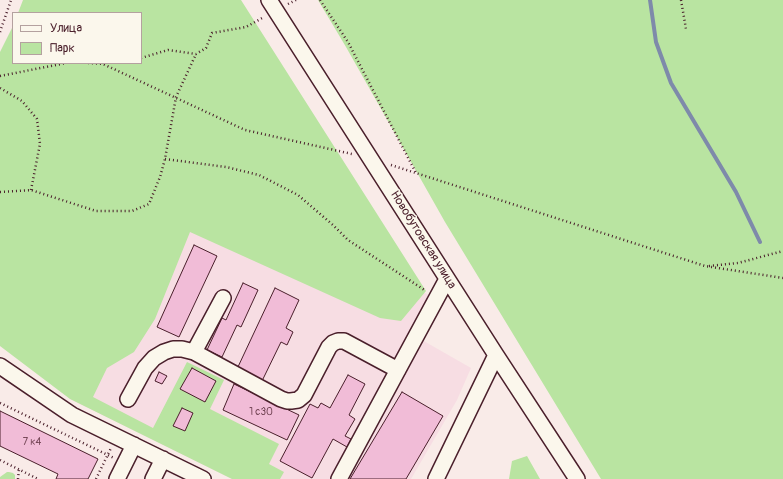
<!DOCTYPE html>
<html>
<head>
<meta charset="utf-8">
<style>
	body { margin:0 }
	#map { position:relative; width:783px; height:479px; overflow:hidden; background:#f9ebe8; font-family:Pangolin,sans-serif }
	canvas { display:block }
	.legend { position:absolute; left:12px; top:12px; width:130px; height:52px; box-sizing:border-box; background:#fbf7ec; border:1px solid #b4a19f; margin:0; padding:5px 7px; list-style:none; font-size:12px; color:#4a1f2b }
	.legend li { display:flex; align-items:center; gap:8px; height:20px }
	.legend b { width:20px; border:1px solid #b4a19f }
</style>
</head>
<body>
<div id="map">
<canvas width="783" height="479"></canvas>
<ul class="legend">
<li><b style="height:5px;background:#fbf7ec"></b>Улица</li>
<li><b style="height:11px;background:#b9e4a1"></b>Парк</li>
</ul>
</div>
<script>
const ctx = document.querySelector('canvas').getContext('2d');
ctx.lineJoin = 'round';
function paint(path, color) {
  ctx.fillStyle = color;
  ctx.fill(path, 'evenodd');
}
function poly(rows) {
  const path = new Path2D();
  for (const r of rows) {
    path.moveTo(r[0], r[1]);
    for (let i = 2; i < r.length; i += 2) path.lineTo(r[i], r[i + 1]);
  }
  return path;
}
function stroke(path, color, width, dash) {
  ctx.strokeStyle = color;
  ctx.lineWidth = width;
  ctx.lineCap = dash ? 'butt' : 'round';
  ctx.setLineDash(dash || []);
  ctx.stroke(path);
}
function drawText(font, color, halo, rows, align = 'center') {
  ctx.font = font + ' Pangolin,sans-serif';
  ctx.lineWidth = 3;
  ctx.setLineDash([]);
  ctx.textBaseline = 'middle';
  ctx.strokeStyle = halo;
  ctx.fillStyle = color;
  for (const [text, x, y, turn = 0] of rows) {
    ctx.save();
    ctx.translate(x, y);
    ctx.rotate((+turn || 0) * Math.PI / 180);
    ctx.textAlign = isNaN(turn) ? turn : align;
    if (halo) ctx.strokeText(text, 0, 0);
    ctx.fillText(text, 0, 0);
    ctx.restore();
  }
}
paint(poly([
	[194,193,380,270,429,295,408,332,471,368,457,400,411,479,232,479,70,399]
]), '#f7dde3');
paint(poly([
	[23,0,241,0,426,291,401,321,380,318,190,232,155,319,134,352,107,368,93,397,153,428,187,362,224,380,210,409,279,444,269,464,284,472,280,479,232,479,70,399,0,346,0,52,13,26,13,63,141,63,141,13,18,13],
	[318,0,783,0,783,479,601,479,445,222,346,47],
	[527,456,540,479,509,479,512,461],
	[7,472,9,472,13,473,15,475,15,479,0,479,0,477]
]), '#b9e4a1');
stroke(poly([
	[650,0,656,42,671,83,736,192,760,242]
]), '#7e8aaa', 4);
const building = poly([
	[194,245,217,256,179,337,157,327,194,245],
	[243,283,258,290,241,327,237,325,222,357,207,350,222,318,226,320,243,283],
	[275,288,299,300,286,328,293,332,287,345,281,342,262,381,237,369,275,288],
	[192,368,216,381,205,402,180,389,192,368],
	[159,372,167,376,162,384,155,381,159,372],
	[348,375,365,384,349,415,355,419,345,436,351,439,347,447,333,439,312,478,280,461,310,404,318,408,321,403,330,408,348,375],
	[234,384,299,415,287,440,223,410,234,384],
	[402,392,443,416,406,479,350,479,402,392],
	[182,408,193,413,185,431,173,426,182,408],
	[0,411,98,459,88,479,56,479,58,474,0,446,0,411]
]);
paint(building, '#f1bcd7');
stroke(building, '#4a1f2b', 1);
const minor = poly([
	[269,0,496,355,577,479],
	[194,352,223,298],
	[0,366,72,415,203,479],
	[128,399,145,368,154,358,164,352,173,349,182,349,194,352,281,399,287,401,291,401,298,400,304,395,329,347,333,343,338,341,344,341,398,370],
	[117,479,134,445],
	[153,479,163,459],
	[339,479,447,279],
	[436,479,496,355]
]);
stroke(minor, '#4a1f2b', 18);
stroke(poly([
	[320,0,348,42,416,173],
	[681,0,686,29],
	[288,4,296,0],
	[0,32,11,0],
	[141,58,168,50,196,54,206,48,212,33,246,27,264,17],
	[88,63,103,64,245,130,352,154],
	[0,76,66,63],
	[0,88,22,101,37,119,40,144,31,190],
	[165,159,226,167,259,175,298,195,333,225,348,240,426,291],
	[391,165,705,266,783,278],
	[0,192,31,190,96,211,132,211,149,204,160,177,165,159,176,97,196,54],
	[709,266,738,263,783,251],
	[0,403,114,458],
	[0,460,38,479],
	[18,479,19,469],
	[96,479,111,448]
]), '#4a1f2b', 2.5, [1, 3]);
stroke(minor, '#fbf7ec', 15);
drawText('10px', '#744656', null, [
	["1 с30",261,412],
	["7 к4",32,442]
]);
drawText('12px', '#4a1f2b', '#fbf7ec', [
	["Новобутовская улица",423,240,58]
]);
</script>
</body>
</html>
